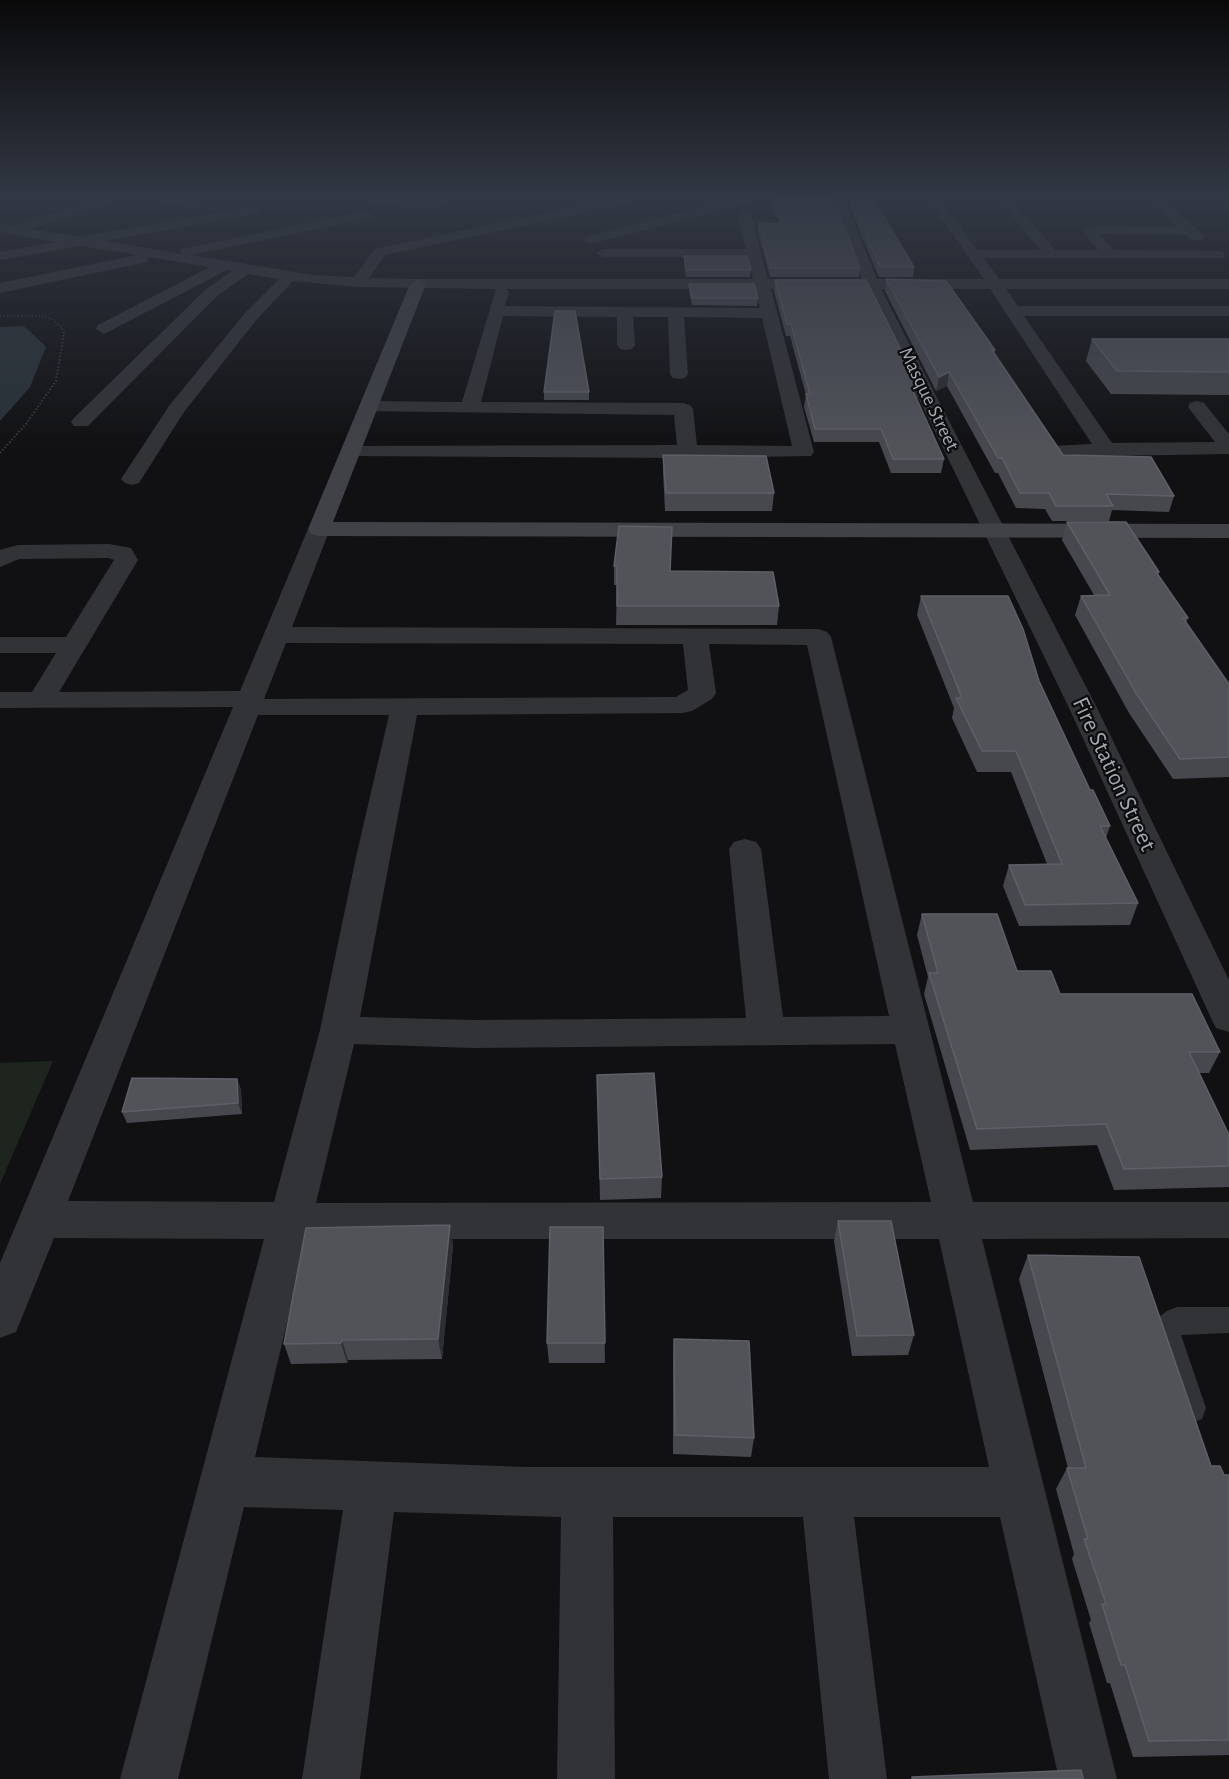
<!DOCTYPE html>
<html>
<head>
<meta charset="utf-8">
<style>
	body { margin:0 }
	canvas { display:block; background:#111113 }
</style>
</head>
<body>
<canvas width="1229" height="1779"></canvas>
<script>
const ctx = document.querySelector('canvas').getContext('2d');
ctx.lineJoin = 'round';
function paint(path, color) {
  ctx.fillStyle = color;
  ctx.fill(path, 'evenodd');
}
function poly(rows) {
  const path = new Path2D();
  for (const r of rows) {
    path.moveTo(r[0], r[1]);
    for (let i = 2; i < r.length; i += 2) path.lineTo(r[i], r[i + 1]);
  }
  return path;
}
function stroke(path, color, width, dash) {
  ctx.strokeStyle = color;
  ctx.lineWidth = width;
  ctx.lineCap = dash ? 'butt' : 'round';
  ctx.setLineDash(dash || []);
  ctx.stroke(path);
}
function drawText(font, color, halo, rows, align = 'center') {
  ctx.font = font + ' "Alegreya Sans",sans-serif';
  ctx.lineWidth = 4.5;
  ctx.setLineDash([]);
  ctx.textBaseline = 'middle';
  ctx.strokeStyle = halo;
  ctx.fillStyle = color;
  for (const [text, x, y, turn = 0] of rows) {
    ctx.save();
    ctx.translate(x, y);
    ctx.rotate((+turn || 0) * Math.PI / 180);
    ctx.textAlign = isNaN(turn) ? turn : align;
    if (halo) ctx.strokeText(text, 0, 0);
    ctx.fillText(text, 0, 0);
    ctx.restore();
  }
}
paint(poly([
	[53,1061,0,1184,0,1063]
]), '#1d251e');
paint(poly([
	[24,326,46,347,30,387,0,421,0,327]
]), '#2a3238');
stroke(poly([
	[0,316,40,316,52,319,62,328]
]), '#383a3e', 1.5, [1.5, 2]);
stroke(poly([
	[0,453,26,424,56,381,64,333,61,326]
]), '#383a3e', 2, [1.5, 2]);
paint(poly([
	[1177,1307,1229,1307,1229,1333,1181,1335,1206,1408,1202,1419,1191,1423,1180,1419,1150,1330,1155,1320,1167,1311,1177,1307]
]), '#323337');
paint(poly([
	[97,199,118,199,117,202,28,229,81,237,255,206,262,210,255,214,105,241,181,254,182,249,187,248,366,211,373,215,371,218,191,255,313,275,354,277,375,249,611,199,637,199,631,203,385,255,369,278,418,279,753,279,748,257,603,257,596,253,603,249,746,249,737,214,744,210,751,214,768,279,862,279,831,199,844,199,877,279,984,279,928,199,941,199,977,250,1040,250,998,199,1011,199,1055,250,1098,250,1083,232,1085,229,1095,226,1177,227,1148,199,1162,199,1202,234,1204,237,1202,240,1192,240,1187,235,1099,234,1114,250,1218,251,1223,252,1225,255,1223,258,984,258,999,279,1229,279,1229,289,1006,289,1018,306,1229,306,1229,316,1024,316,1112,443,1215,442,1188,407,1190,403,1197,401,1204,403,1229,434,1229,454,1106,456,1051,454,1048,450,1051,446,1092,444,990,289,881,289,1098,710,1229,980,1229,1032,1216,1028,1211,1018,1070,710,866,289,771,289,814,452,811,456,688,458,351,456,344,454,341,450,344,446,677,445,674,415,361,411,359,407,361,403,368,401,462,402,496,289,358,287,293,281,257,319,184,412,139,483,132,485,125,483,121,479,169,406,245,313,279,279,248,274,217,296,88,426,74,426,71,422,74,418,205,290,232,271,227,270,104,334,96,329,98,325,210,267,148,257,147,262,142,263,0,293,0,283,138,255,81,246,0,260,0,252,56,242,0,232,0,224,13,226,97,199],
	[506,289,755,289,760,308,505,306,509,292,506,289],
	[503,316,617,317,617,345,620,349,626,350,632,349,635,345,633,317,668,317,670,374,673,378,679,379,685,378,688,374,684,317,762,318,792,446,697,445,693,409,690,405,683,403,481,402,503,316],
	[152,199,184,199,201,202,203,205,196,209,158,203,152,199],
	[362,199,401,199,431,203,440,199,458,199,432,211,368,203,362,199],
	[732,199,754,199,753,202,590,244,583,240,585,237,732,199],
	[1217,199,1229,199,1229,207,1224,206,1217,199],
	[319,522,327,524,330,529,292,627,818,629,827,632,831,637,973,1202,1229,1202,1229,1238,982,1239,1117,1779,1059,1779,1000,1517,854,1517,887,1779,829,1779,803,1517,613,1517,615,1779,557,1779,561,1517,394,1512,360,1779,302,1779,343,1510,244,1507,178,1779,120,1779,264,1239,54,1238,16,1332,0,1338,0,1263,233,707,0,708,0,692,32,692,56,653,0,653,0,637,66,637,114,560,109,558,19,559,0,567,0,550,18,545,109,544,131,548,138,560,59,692,240,691,308,529,311,524,319,522],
	[286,643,683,644,688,690,676,697,264,699,286,643],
	[709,644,807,645,889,1016,783,1017,761,849,756,842,745,839,734,842,729,849,746,1018,473,1020,360,1017,417,715,682,713,692,711,712,699,716,693,709,644],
	[258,715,389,715,356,857,320,1030,274,1202,68,1201,258,715],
	[354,1044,473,1048,895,1044,931,1202,316,1203,354,1044],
	[307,1239,939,1239,989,1467,527,1467,255,1457,307,1239]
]), '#323337');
paint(poly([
	[418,279,426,284,333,522,1229,524,1229,538,319,536,311,534,308,529,410,284,418,279]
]), '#404247');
paint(poly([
	[769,199,833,199,860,268,859,277,770,277,758,232,759,223,779,224],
	[851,200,914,267,913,277,879,277,850,208],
	[684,256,751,270,750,277,686,277,684,263],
	[886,279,995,350,995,354,1063,455,1174,496,1169,512,1112,510,1109,521,1052,521,1045,509,1016,508,998,473,995,473,947,386,936,391,885,291],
	[775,280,917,401,944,459,941,473,891,473,879,442,814,442,804,407,806,395,790,336,786,336,774,291],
	[689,284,758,298,757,306,692,305,689,291],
	[1092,339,1229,339,1229,395,1111,394,1086,361],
	[544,392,589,392,589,400,544,400],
	[663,455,774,493,772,511,665,511,663,472],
	[1067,522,1159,572,1158,575,1188,618,1186,623,1229,684,1229,777,1173,779,1129,713,1075,615,1081,596,1094,595,1062,540],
	[614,566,670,571,779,606,777,625,616,625,617,585,614,585],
	[921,596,1039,681,1090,790,1110,826,1106,838,1138,903,1130,925,1019,926,1003,886,1009,865,1047,864,1011,772,977,772,952,718,954,708,917,615],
	[922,914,1017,971,1060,994,1220,1052,1209,1073,1199,1073,1229,1135,1229,1187,1114,1190,1097,1145,970,1150,924,994,928,977,917,935],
	[597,1075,662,1177,661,1198,600,1200],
	[237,1079,241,1090,242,1114,127,1123,122,1112],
	[838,1221,914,1335,908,1355,852,1356,834,1241],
	[450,1225,453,1246,442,1359,348,1360,347,1363,291,1364,284,1344],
	[603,1227,605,1363,549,1363,547,1343],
	[1028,1255,1211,1466,1224,1475,1229,1475,1229,1755,1133,1757,1110,1683,1107,1683,1089,1623,1091,1620,1072,1559,1074,1554,1056,1489,1067,1468,1068,1468,1019,1279],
	[674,1339,754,1438,751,1457,673,1454,673,1359]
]), '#47484e');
paint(poly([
	[949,372,947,386,936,391,939,377],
	[920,388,918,401,913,391],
	[237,1079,241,1090,242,1114,238,1103],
	[450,1225,453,1246,442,1359,438,1339],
	[342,1340,348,1360,347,1363,341,1343]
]), '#2d2e32');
const building = poly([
	[773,199,833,199,860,268,770,268,759,223,783,224,773,199],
	[873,199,914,267,880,267,851,200,873,199],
	[684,256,747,256,751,270,687,270,684,256],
	[886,279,946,281,995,350,992,350,1063,455,1151,457,1174,496,1106,494,1113,506,1056,506,1049,493,1020,493,1002,458,998,458,949,372,939,377,886,279],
	[775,280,866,280,920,388,913,391,944,459,893,459,881,429,815,429,806,394,810,394,791,324,787,324,775,280],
	[689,284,754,284,758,298,692,298,689,284],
	[555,311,575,311,589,392,544,392,555,311],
	[1092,339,1229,339,1229,372,1117,371,1092,339],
	[663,455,766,456,774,493,666,493,663,455],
	[1067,522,1126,522,1159,572,1156,572,1188,618,1183,618,1229,684,1229,757,1180,759,1136,693,1081,596,1110,595,1067,522],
	[619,526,672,527,670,571,773,572,779,606,617,606,617,566,614,566,619,526],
	[921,596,1008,596,1023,629,1039,681,1090,790,1093,790,1110,826,1100,826,1138,903,1025,905,1009,865,1062,864,1016,751,982,751,956,698,962,698,921,596],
	[922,914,997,914,1017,971,1051,971,1060,994,1192,994,1220,1052,1189,1052,1229,1135,1229,1166,1124,1169,1106,1124,977,1129,929,973,938,973,922,914],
	[654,1073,662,1177,600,1179,597,1075,654,1073],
	[132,1078,237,1079,238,1103,122,1112,132,1078],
	[838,1221,891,1221,914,1335,857,1336,838,1221],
	[450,1225,438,1339,342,1340,341,1343,284,1344,306,1228,450,1225],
	[550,1227,603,1227,605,1343,547,1343,550,1227],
	[1028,1255,1139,1257,1211,1466,1220,1466,1224,1475,1229,1475,1229,1740,1149,1741,1125,1665,1121,1665,1102,1604,1106,1604,1084,1539,1088,1539,1067,1468,1086,1468,1028,1255],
	[674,1339,749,1341,754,1438,675,1435,674,1339],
	[1081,1770,1083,1779,912,1779,912,1777,1081,1770]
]);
paint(building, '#515359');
stroke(building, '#5e6067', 1.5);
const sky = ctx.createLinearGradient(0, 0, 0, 448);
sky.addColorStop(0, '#09090a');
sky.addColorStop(0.44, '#323844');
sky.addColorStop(1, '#32384400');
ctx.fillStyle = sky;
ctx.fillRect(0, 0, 1229, 448);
drawText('20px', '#a3a8b3', '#0c0c0d', [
	["Masque Street",929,399,64]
]);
drawText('24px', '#a3a8b3', '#0c0c0d', [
	["Fire Station Street",1114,774,65]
]);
</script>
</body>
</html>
